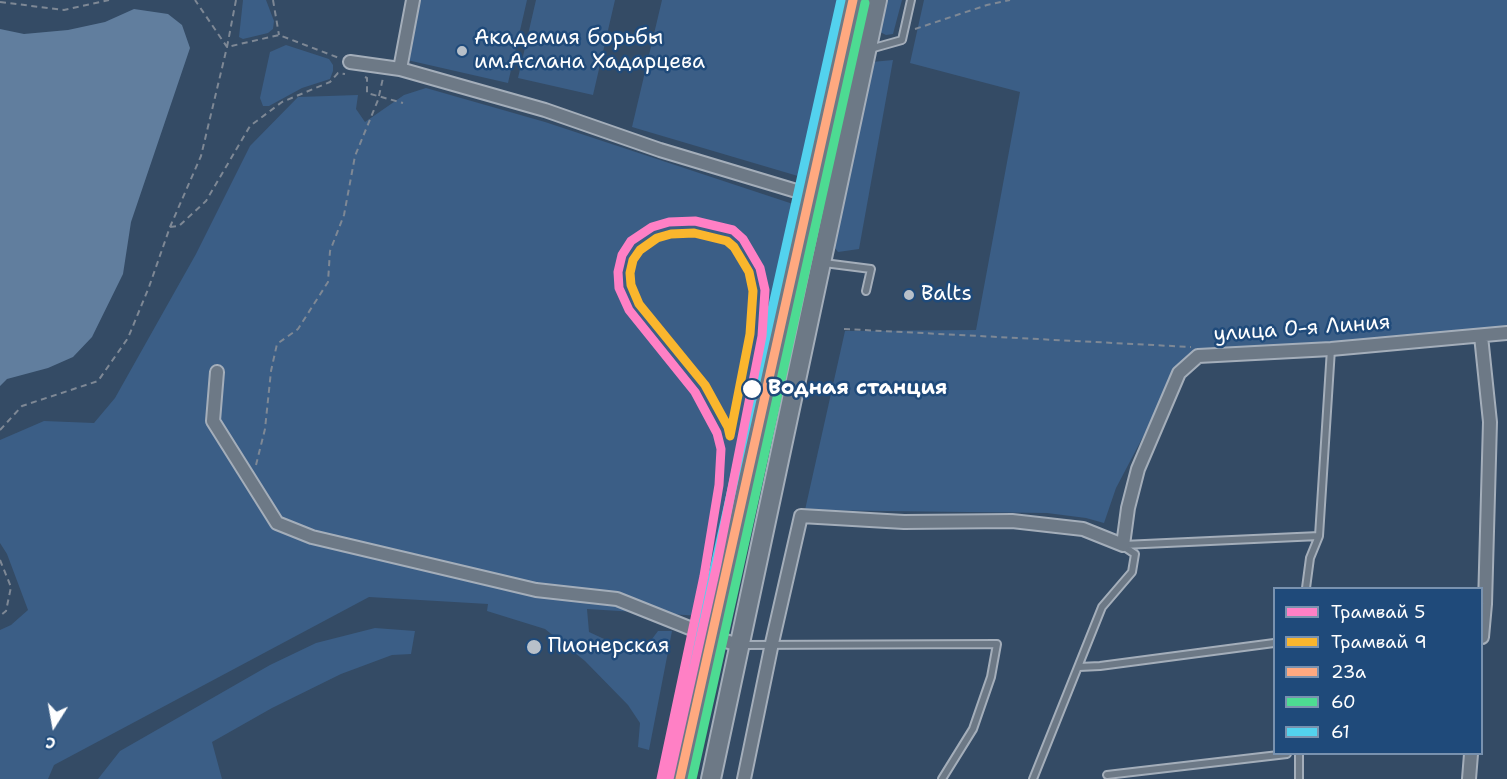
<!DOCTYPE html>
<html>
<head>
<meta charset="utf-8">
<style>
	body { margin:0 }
	#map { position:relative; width:1507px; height:779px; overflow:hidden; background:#344b65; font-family:"Shantell Sans",sans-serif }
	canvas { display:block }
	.legend { position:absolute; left:1273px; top:587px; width:210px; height:168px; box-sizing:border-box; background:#1f4a7a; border:2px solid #7992af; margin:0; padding:8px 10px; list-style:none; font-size:18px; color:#fff }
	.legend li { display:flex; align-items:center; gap:12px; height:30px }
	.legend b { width:30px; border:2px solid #7992af }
	.north { position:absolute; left:24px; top:695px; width:60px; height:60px; -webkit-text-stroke:4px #1f4a7a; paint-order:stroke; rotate:191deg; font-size:16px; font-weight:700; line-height:24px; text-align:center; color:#fff }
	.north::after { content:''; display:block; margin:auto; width:21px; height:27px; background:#fff; clip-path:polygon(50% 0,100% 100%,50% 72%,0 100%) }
</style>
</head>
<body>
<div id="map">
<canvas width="1507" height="779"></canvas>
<ul class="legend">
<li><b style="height:8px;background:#ff80c5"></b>Трамвай 5</li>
<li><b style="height:8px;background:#fab62d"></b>Трамвай 9</li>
<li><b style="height:8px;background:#ffa980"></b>23a</li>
<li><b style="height:8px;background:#4ddb92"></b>60</li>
<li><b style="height:8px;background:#53d2ee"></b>61</li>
</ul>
<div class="north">С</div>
</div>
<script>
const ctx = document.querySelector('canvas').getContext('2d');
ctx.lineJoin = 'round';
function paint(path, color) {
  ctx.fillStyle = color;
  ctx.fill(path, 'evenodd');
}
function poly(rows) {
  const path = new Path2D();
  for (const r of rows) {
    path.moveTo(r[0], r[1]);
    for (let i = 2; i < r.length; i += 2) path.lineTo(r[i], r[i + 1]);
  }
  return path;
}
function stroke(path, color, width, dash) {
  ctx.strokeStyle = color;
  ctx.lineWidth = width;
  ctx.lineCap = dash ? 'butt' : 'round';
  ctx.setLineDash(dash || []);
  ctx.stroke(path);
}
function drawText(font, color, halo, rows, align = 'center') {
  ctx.font = font + ' "Shantell Sans",sans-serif';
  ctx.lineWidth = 5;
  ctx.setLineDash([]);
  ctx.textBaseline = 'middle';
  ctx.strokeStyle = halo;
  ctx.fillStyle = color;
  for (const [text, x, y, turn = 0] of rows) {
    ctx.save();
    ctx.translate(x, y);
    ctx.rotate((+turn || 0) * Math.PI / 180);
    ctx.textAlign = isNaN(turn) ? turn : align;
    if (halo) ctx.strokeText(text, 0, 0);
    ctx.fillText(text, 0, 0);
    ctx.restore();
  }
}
paint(poly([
	[243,0,266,0,274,21,273,29,268,33,243,39,239,37],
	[420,0,527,0,508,83,407,60],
	[536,0,615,0,593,95,518,78],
	[662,0,848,0,808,179,632,127],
	[886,0,902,0,893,34,886,35,880,32,880,27],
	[924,0,1507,0,1507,328,1185,357,1116,488,1104,523,1086,518,1047,513,805,510,845,331,976,330,1020,92,910,63],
	[286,45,329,59,333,65,333,71,330,79,302,88,269,106,263,106,260,98,270,52],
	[893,60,859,249,838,252,834,247,834,241,872,62],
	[426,88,545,122,796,205,701,616,587,609,589,632,615,644,630,655,646,647,658,631,672,631,649,750,638,747,640,723,628,705,585,661,545,629,487,611,488,604,369,597,54,765,48,779,0,779,0,630,11,625,28,610,7,554,0,543,0,440,44,421,94,423,115,398,196,254,250,146,298,97,358,95,356,109,365,122,404,95],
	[375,628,415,631,411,654,392,655,341,674,272,708,212,742,222,779,98,779,120,751,270,665,316,643]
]), '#3b5e86');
paint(poly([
	[134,9,168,14,182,25,190,48,131,222,123,274,92,337,73,357,48,368,7,379,0,386,0,29,24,34,68,30,105,22]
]), '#617e9e');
const lane = poly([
	[870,49,902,40,911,0],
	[824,263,871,269,866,291],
	[1123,545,1319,536],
	[1306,588,1310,558,1319,536,1331,349],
	[742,645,997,644,991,677,973,729,942,779],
	[1079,667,1100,666,1274,643],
	[1107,775,1287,754],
	[1033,779,1102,607,1132,572,1135,554,1123,546],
	[1299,779,1299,754]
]);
const street = poly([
	[350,62,400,69,545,110,660,150,833,202],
	[400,69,413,0],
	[1481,336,1490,422,1485,604,1482,637],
	[217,372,213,421,277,523,312,537,536,590,617,599,712,637,739,645],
	[744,779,772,643,801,516,904,522,1012,521,1083,529,1123,545,1128,508,1138,469,1179,373,1198,356,1331,349,1507,333],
	[1469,779,1471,754]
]);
const primary = poly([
	[680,779,853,0],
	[711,779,877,0]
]);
stroke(lane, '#a4aeba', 10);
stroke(street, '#a4aeba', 16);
stroke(primary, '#a4aeba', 22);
stroke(poly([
	[236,0,227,47,279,35,339,58],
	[273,0,279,35],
	[0,2,64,10,109,0],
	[915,29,987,5,1010,0],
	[365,77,367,78,367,93,403,103],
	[170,227,179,226,206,201,250,126,282,102,330,82,338,73,345,74],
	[844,329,1191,347],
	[0,430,22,406,98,381,128,338,149,287,170,227,201,156,227,47,195,0],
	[256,465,265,429,271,371,277,344,298,329,328,282,330,251,344,215,355,156,378,100,383,78],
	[0,560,11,587,6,611,0,616]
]), '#7e8895', 2, [6, 4.5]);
stroke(lane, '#6d7986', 6);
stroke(street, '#6d7986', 12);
stroke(primary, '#6d7986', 18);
stroke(poly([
	[680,779,853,0]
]), '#ffa980', 9);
stroke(poly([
	[692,779,865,3]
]), '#4ddb92', 9);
stroke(poly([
	[668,776,841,0]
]), '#53d2ee', 9);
stroke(poly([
	[661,779,704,576,719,485,721,449,717,433,695,392,629,310,619,288,618,272,622,255,631,241,652,227,669,222,695,221,733,230,743,239,760,268,765,290,762,336,717,564,669,779]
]), '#ff80c5', 9);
stroke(poly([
	[694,233,727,241,734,247,749,272,753,291,750,334,730,436,728,427,705,385,639,304,631,285,630,273,633,260,640,250,657,238,671,234,694,233]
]), '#fab62d', 9);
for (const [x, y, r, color] of [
	[462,51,6,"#b8c0c9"],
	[909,295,6,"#b8c0c9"],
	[752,389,10,"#fff"],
	[534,647,8,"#b8c0c9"]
]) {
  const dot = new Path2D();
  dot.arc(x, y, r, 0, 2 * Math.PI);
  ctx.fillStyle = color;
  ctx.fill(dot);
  stroke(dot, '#1f4a7a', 2);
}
drawText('21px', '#fff', '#1f4a7a', [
	["Академия борьбы",474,39],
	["им.Аслана Хадарцева",474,63],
	["Balts",921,295],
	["Пионерская",548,647]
], 'left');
drawText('21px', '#fff', '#1f4a7a', [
	["улица 0-я Линия",1302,329,-4]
]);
drawText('bold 21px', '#fff', '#1f4a7a', [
	["Водная станция",768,389]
], 'left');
</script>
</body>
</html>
